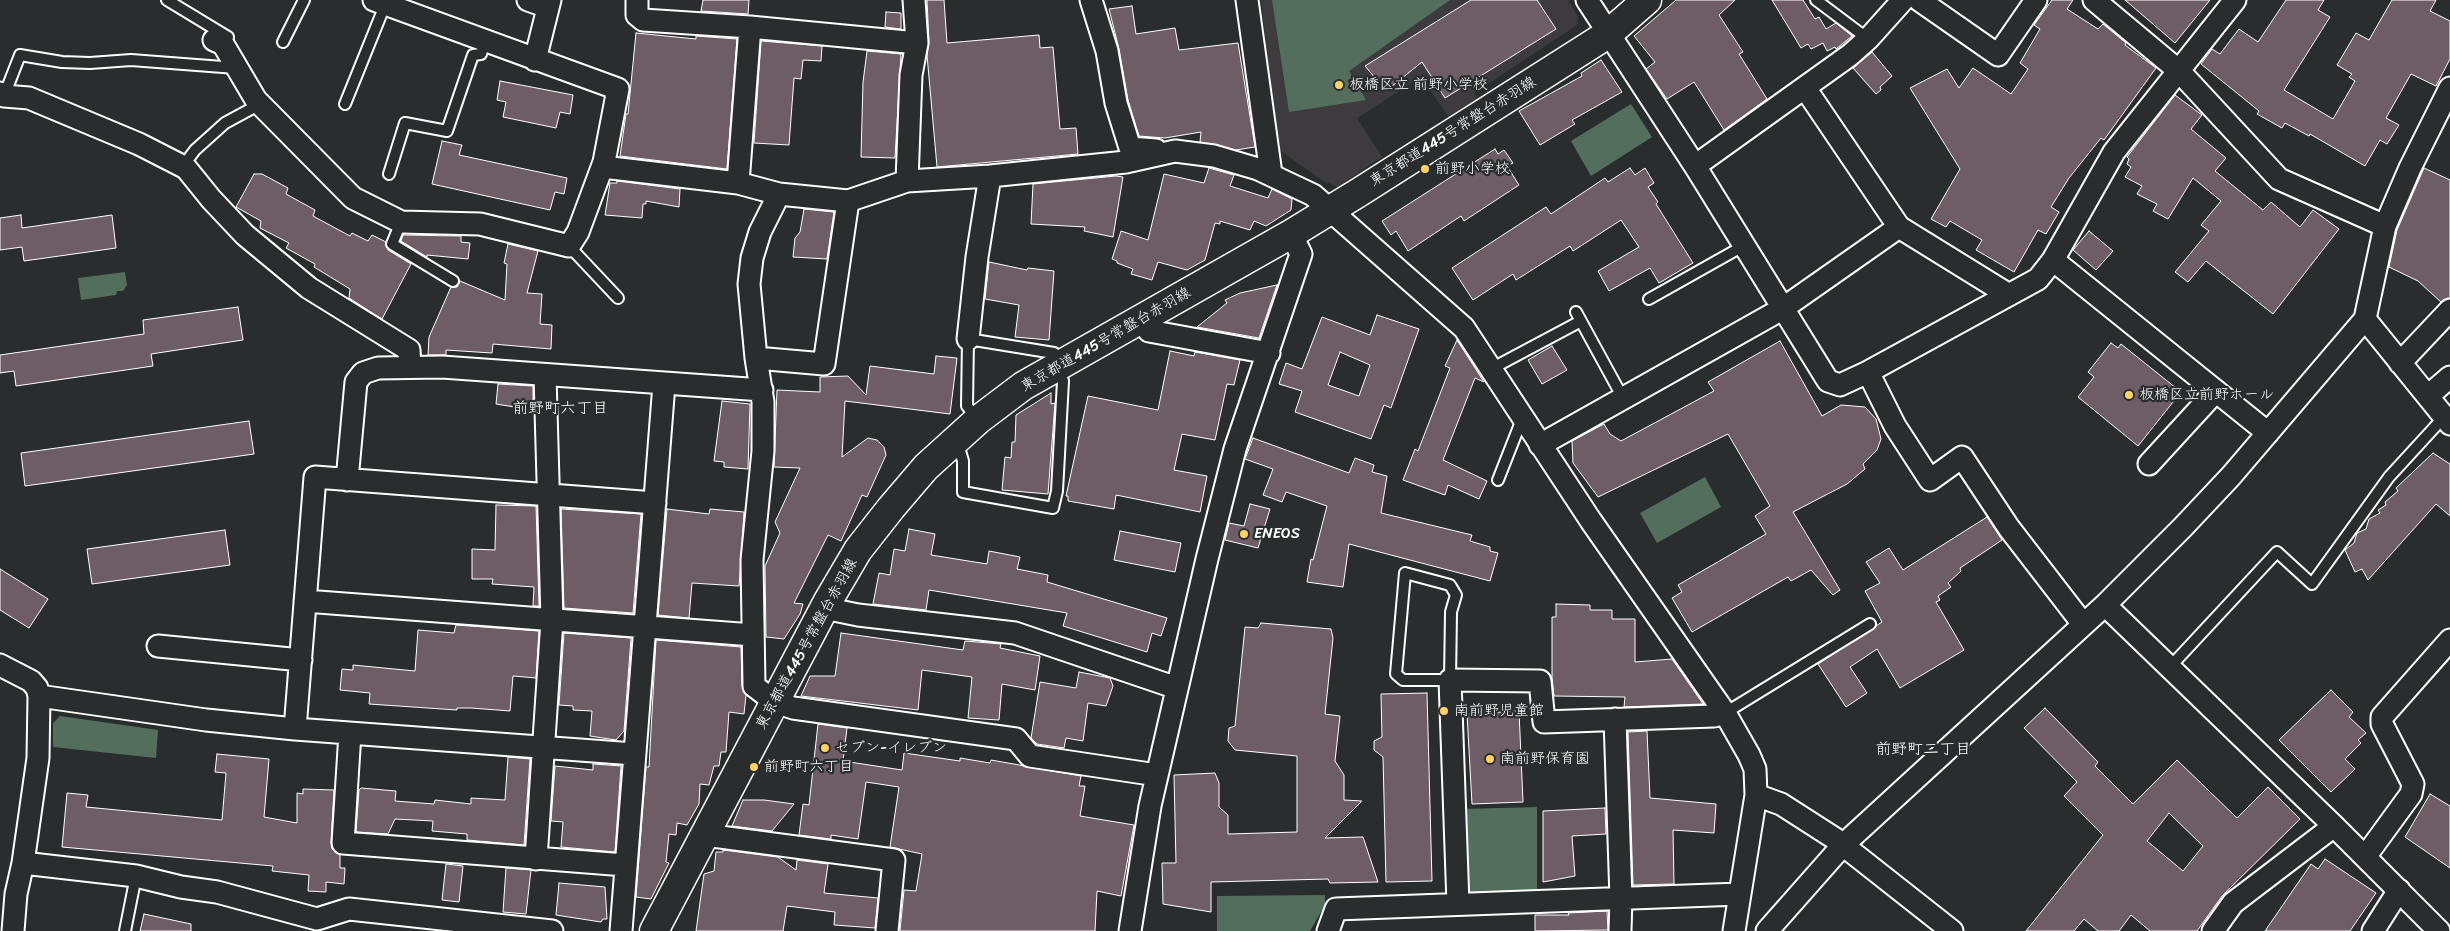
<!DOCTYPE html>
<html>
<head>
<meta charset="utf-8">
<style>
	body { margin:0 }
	canvas { display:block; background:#2a2d2e }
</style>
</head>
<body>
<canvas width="2450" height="931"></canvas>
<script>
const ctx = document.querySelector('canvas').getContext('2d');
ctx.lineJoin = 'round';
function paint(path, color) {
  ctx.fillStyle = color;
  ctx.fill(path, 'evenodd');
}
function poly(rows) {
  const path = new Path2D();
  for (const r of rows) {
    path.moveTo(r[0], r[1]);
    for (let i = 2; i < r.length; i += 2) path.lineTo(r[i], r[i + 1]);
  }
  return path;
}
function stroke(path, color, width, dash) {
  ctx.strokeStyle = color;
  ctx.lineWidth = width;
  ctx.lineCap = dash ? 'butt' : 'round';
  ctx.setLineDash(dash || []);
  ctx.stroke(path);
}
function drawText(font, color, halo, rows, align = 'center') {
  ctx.font = font + ' Sriracha,"Klee One",sans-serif';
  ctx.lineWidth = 4.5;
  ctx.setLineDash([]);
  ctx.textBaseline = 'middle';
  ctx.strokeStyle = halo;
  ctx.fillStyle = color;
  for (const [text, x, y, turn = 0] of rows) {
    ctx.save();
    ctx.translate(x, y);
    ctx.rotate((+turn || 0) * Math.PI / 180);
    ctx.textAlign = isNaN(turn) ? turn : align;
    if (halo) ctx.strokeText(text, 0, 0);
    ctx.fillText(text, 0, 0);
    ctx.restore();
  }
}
paint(poly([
	[1261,0,1568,0,1578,17,1577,25,1474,93,1478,99,1448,116,1421,77,1357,118,1382,157,1337,187,1322,180,1278,149]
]), '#3e3b3f');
paint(poly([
	[1272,0,1450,0,1349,71,1366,100,1289,112],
	[1631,104,1652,137,1591,176,1571,141],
	[125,272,127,285,123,291,117,291,116,295,81,300,78,278],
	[1705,477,1721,507,1657,543,1640,513],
	[60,716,158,730,156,758,53,747,53,723],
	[1537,807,1537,892,1471,894,1465,890,1463,809],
	[1325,895,1325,905,1310,931,1217,931,1217,896]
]), '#546e5d');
const building = poly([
	[703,0,749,0,748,14,701,11,703,0],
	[927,0,944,0,947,43,1039,35,1040,48,1053,47,1060,129,1076,128,1078,154,937,167,927,55,929,42,927,0],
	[1471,0,1537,0,1556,29,1445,98,1422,62,1386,91,1365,66,1471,0],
	[1676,0,1735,0,1719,15,1743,52,1739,54,1767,99,1724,130,1694,82,1667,99,1646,69,1655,62,1634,36,1676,0],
	[1772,0,1803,0,1815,19,1819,17,1826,29,1836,23,1852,36,1836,49,1835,47,1827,51,1823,43,1811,49,1808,44,1801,48,1772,0],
	[2052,0,2073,0,2067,9,2098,29,2103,24,2126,43,2125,45,2156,68,2104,140,2101,138,2069,178,2051,207,2059,212,2046,234,2038,230,2014,272,1976,250,1982,240,1950,221,1946,227,1931,219,1960,169,1910,88,1947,69,1959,88,1973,68,2011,94,2028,69,2020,63,2040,29,2034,25,2052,0],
	[2125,0,2210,0,2175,43,2125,0],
	[2286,0,2324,0,2318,10,2330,17,2284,90,2333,119,2355,81,2349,77,2352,74,2337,65,2356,33,2369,40,2392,0,2436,0,2430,11,2450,21,2450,59,2436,86,2411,74,2386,118,2399,125,2387,144,2380,140,2365,166,2310,134,2309,136,2285,123,2282,128,2257,114,2259,111,2201,64,2212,49,2220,54,2239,29,2258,42,2286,0],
	[1132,6,1136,34,1175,28,1179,50,1238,43,1255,147,1236,150,1200,142,1201,132,1165,138,1139,136,1128,100,1119,49,1109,9,1132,6],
	[886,12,901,13,901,29,885,27,886,12],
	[636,33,696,39,696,36,737,39,727,169,620,156,626,114,628,114,636,33],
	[761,41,822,46,821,61,803,60,801,79,794,78,789,145,754,143,761,41],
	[867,51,901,54,895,158,861,157,863,82,867,51],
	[1872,52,1892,76,1880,87,1881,90,1876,94,1853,68,1872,52],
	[1601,60,1622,92,1572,120,1575,124,1540,145,1519,111,1582,76,1581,73,1601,60],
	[500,81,573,95,570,114,560,112,556,128,503,117,506,102,497,100,500,81],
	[2175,95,2202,115,2191,129,2226,158,2215,171,2263,210,2271,202,2300,227,2313,210,2339,229,2273,314,2206,261,2188,282,2175,272,2209,231,2201,225,2221,201,2193,178,2168,219,2153,211,2157,204,2137,194,2142,186,2125,177,2131,167,2127,164,2129,159,2127,157,2175,95],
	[442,141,462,145,459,155,567,178,564,194,555,192,550,210,432,184,442,141],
	[1495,149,1498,154,1504,150,1513,163,1507,166,1519,185,1464,221,1461,216,1408,251,1396,231,1391,235,1382,221,1495,149],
	[1209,168,1234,175,1230,186,1268,198,1272,189,1292,199,1291,210,1266,226,1254,221,1250,230,1220,221,1220,224,1215,223,1205,260,1187,270,1158,262,1152,280,1131,274,1133,269,1117,263,1117,261,1112,259,1121,231,1148,240,1164,174,1204,183,1209,168],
	[1630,168,1635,175,1645,168,1654,183,1648,187,1658,202,1656,204,1693,263,1659,283,1650,268,1609,291,1598,271,1639,247,1621,220,1573,251,1570,246,1516,280,1513,274,1473,300,1452,268,1546,207,1551,214,1605,178,1608,182,1630,168],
	[2424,168,2450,180,2450,298,2441,302,2418,281,2389,267,2397,230,2424,168],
	[254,174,262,174,288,188,286,194,315,210,313,216,350,236,352,233,368,241,372,235,386,242,388,250,411,264,382,319,349,298,350,289,314,267,315,264,286,248,289,243,260,228,261,221,236,207,254,174],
	[1116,176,1123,177,1113,237,1084,231,1085,227,1031,224,1033,184,1116,176],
	[617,181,680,189,679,207,646,201,646,204,643,204,642,218,605,215,610,183,617,183,617,181],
	[804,209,834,212,827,259,793,257,795,238,800,232,804,209],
	[21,215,22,228,112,215,116,248,24,261,22,247,0,250,0,218,21,215],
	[2089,231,2113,251,2096,270,2073,250,2089,231],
	[403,235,461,236,461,242,470,243,468,259,427,255,427,257,401,241,403,235],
	[508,244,538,251,527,293,542,294,540,324,552,325,551,349,493,344,492,353,446,350,446,355,428,355,429,337,451,287,457,287,460,281,505,300,507,264,504,263,508,244],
	[989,262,1027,270,1028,268,1054,271,1049,340,1015,337,1019,305,985,299,989,262],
	[1277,285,1259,338,1197,327,1227,303,1225,300,1240,293,1277,285],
	[238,307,243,340,151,354,153,366,16,386,14,371,0,373,0,355,144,334,143,320,238,307],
	[1377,315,1419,329,1391,408,1384,405,1371,439,1295,412,1302,391,1279,384,1286,363,1302,369,1322,317,1370,335,1377,315],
	[1340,352,1370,365,1359,396,1328,385,1340,352],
	[1457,340,1484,382,1475,378,1443,460,1487,481,1479,499,1448,485,1445,495,1403,480,1415,449,1418,451,1450,368,1445,366,1457,340],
	[1780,341,1822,416,1841,405,1865,407,1876,419,1881,439,1877,450,1863,464,1865,469,1847,484,1793,512,1840,590,1833,595,1811,570,1791,581,1788,577,1692,632,1672,598,1682,592,1678,585,1766,534,1755,516,1770,506,1728,434,1598,497,1573,463,1572,441,1604,424,1610,434,1621,441,1714,391,1708,382,1780,341],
	[2111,343,2118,348,2121,344,2181,392,2138,446,2078,397,2094,377,2088,372,2111,343],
	[1552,346,1567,370,1542,384,1528,360,1552,346],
	[1170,351,1194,356,1195,352,1240,360,1234,385,1227,384,1215,440,1182,434,1174,470,1207,476,1200,512,1116,495,1114,509,1068,501,1068,496,1066,496,1088,396,1158,410,1170,351],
	[936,356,957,358,950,414,845,401,842,457,868,438,877,440,884,447,886,455,867,497,862,495,841,541,828,535,794,603,803,604,800,614,784,639,766,637,765,566,780,533,775,522,800,468,774,467,777,390,820,392,820,377,848,376,866,395,870,366,934,374,936,356],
	[498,384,533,386,533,410,496,404,498,384],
	[1051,393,1051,404,1055,403,1048,494,1002,490,1005,457,1011,458,1012,442,1015,442,1016,415,1051,393],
	[722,401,750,404,748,469,724,467,724,462,714,461,722,401],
	[249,421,254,454,25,486,21,453,249,421],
	[1253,438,1349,473,1355,458,1374,465,1372,472,1387,476,1381,513,1472,535,1470,541,1490,547,1490,551,1498,553,1490,581,1349,544,1343,587,1307,582,1311,559,1313,560,1327,506,1286,492,1282,502,1263,495,1273,469,1245,459,1253,438],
	[2433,453,2450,464,2450,516,2436,504,2368,580,2362,569,2355,572,2345,550,2354,543,2357,533,2366,529,2369,519,2380,513,2378,510,2386,505,2385,502,2398,491,2396,488,2433,453],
	[1250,504,1270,509,1258,548,1225,540,1229,523,1244,526,1250,504],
	[496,505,536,506,539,606,533,606,534,587,492,584,493,579,472,579,472,549,495,550,496,505],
	[561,509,641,514,633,613,564,608,561,509],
	[667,509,709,514,710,509,744,512,739,586,692,583,689,618,658,615,667,509],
	[1987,517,2002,540,1960,568,1961,571,1948,583,1951,587,1938,596,1940,600,1936,602,1964,650,1900,688,1877,649,1850,667,1867,693,1846,707,1818,664,1882,622,1865,591,1880,583,1866,562,1889,548,1903,570,1987,517],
	[909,529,935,534,931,555,987,564,989,551,1020,557,1017,569,1048,575,1047,582,1167,618,1161,636,1152,633,1147,652,1063,626,1067,613,929,590,926,610,873,604,879,573,890,575,894,549,905,551,909,529],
	[225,530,230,565,92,584,87,549,225,530],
	[1120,531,1181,543,1175,572,1114,560,1120,531],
	[0,569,48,599,29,628,0,610,0,569],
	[1556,604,1590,605,1590,610,1612,610,1612,619,1635,619,1635,662,1672,659,1703,704,1624,707,1625,697,1554,696,1552,677,1552,617,1556,617,1556,604],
	[1261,623,1331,629,1333,638,1325,714,1340,716,1335,761,1344,775,1344,800,1362,801,1325,838,1363,837,1378,882,1330,883,1328,879,1211,882,1211,912,1163,904,1162,863,1176,863,1174,775,1215,773,1219,783,1219,807,1228,815,1228,834,1297,832,1297,756,1235,750,1228,741,1229,728,1235,726,1245,627,1258,628,1261,623],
	[456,625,539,631,536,678,513,676,510,711,471,708,457,708,457,710,369,704,370,693,340,690,342,669,353,670,353,665,415,671,418,630,454,633,456,625],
	[564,633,631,638,624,731,616,740,590,736,592,711,573,710,573,706,559,705,564,633],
	[841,633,963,650,965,641,1001,644,1000,648,1040,656,1035,690,1002,684,999,720,968,718,972,677,922,670,918,710,801,696,810,676,835,676,841,633],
	[656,640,741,647,742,686,746,695,744,714,729,712,726,752,721,752,719,766,714,766,709,785,700,784,699,804,687,825,677,823,676,835,669,834,666,862,669,863,651,899,636,897,646,767,649,767,656,640],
	[1079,672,1110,678,1113,686,1106,706,1088,703,1083,741,1066,738,1064,748,1037,744,1031,738,1040,682,1076,688,1079,672],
	[2331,690,2353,712,2349,717,2366,733,2358,740,2361,743,2345,759,2355,769,2331,792,2279,740,2331,690],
	[1427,693,1432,881,1386,882,1383,757,1374,750,1374,741,1382,737,1381,694,1427,693],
	[2045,708,2098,762,2095,766,2133,804,2177,760,2237,818,2268,787,2300,819,2222,896,2197,931,2150,931,2131,915,2119,931,2098,931,2084,919,2074,931,2026,931,2103,835,2064,796,2077,782,2024,728,2045,708],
	[2169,813,2203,846,2183,871,2147,841,2169,813],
	[1519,711,1523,802,1472,804,1467,714,1519,711],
	[818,724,847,728,843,761,902,770,904,753,960,761,960,758,990,763,991,760,1081,776,1079,786,1085,786,1080,816,1134,825,1121,896,1097,891,1095,931,900,931,904,890,916,891,922,854,890,847,899,787,866,782,858,839,831,835,831,839,799,835,803,804,809,805,818,724],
	[1647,731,1650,798,1716,804,1714,833,1673,830,1674,884,1633,885,1628,732,1647,731],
	[217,754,269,759,264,817,297,823,297,793,303,794,303,789,334,790,331,843,332,849,340,855,340,868,345,868,344,884,326,882,326,892,308,891,309,875,272,871,273,866,62,847,67,793,88,795,86,807,222,820,226,773,215,772,217,754],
	[508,757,530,759,524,845,467,840,467,834,432,831,433,821,395,819,388,834,356,832,359,790,361,788,396,791,395,801,434,804,435,800,471,804,471,798,505,800,508,757],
	[593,764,621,766,615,852,561,847,563,822,551,821,555,766,593,770,593,764],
	[2430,794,2450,806,2450,868,2405,837,2430,794],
	[743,800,764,800,794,804,772,831,732,826,743,800],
	[1605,808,1606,834,1572,836,1575,876,1543,882,1543,811,1605,808],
	[723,850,778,857,796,870,797,860,828,864,824,893,878,898,875,928,834,925,835,912,787,906,783,931,696,931,704,874,714,871,716,852,723,852,723,850],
	[2325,859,2376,893,2350,931,2265,931,2311,864,2318,869,2325,859],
	[446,864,463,866,459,902,442,900,446,864],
	[506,868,531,870,526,914,503,912,506,868],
	[559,883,605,887,607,919,603,919,601,922,556,915,559,883],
	[1607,911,1608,930,1535,931,1535,915,1569,915,1568,913,1607,911],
	[144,914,191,924,191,931,140,931,144,914]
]);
paint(building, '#6e5d66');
stroke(building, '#fff', 1);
const lane = poly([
	[167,0,228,37],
	[1816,0,1868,39],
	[283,42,304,0],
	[4,96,20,55,62,62,90,63,131,60,236,68],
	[345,104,385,5],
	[183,166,195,150,225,123,260,104],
	[389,174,405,123,447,131,473,55,481,54,485,42],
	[401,222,392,244,453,281],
	[569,246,618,298],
	[1649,299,1745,245],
	[1576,312,1623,398],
	[1489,370,1581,321],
	[957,441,963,461,963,492,1053,508,1057,491,1063,381,1054,353,968,339,967,406,978,420],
	[1498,480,1522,419],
	[1405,573,1450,585,1456,595,1451,612,1450,680,1403,680,1396,674,1405,573],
	[2170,667,2277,552,2312,584,2389,477,2444,417],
	[1725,713,1870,624],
	[125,931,136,876]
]);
const street = poly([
	[528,0,548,7],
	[637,0,637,15,643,20,750,27,917,43],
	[1091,0,1107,51,1116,103,1130,148,1156,150],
	[1247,0,1271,174],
	[1587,0,1695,166,1828,381,1840,385,1868,372,2038,279,2053,260,2114,152,2235,0],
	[1919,0,1998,55,2036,0],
	[2094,0,2179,71,2279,179,2385,226],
	[214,40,223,44,256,100,353,198,401,222,480,224,569,246,578,232,604,162,618,89,374,0],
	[535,60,550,0],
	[1805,88,1899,227],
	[0,93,4,96,29,98,139,144,186,168,211,199,245,235,309,288,409,350,410,367],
	[1695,166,1850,55,1868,39,1903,0],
	[603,167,738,183,779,194,848,201,907,181,990,176,1126,162,1175,151,1214,156,1258,169,1313,195,1464,328,1591,521,1725,713,1749,755,1755,769,1756,795,1734,931],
	[907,181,911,75,917,43,914,0],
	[738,183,750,27],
	[779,194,760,232,752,258,749,284,756,358,763,402,763,451,752,560,754,686,775,702,793,708,1016,739,1030,756,1157,775],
	[2053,260,2268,433],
	[1142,319,1149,331,1269,353],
	[2365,319,2450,424],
	[968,339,977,257,990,176],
	[756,358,824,364,848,201],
	[2400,363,2450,310],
	[1868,372,1895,426,1930,480,1962,457,2009,528,2083,624],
	[2428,396,2450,377],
	[1540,445,1782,309,1899,227,2009,295],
	[2149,464,2216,391],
	[347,480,356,382,363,373,378,368,442,367,762,390],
	[305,601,753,635],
	[2105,605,2334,826,2439,931],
	[824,608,858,615,1015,633,1177,688],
	[158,646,301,660],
	[0,665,31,681,37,688,39,696,38,758,23,863,16,894,13,931],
	[39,696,206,720,295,729,634,754],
	[1615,719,1621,899,1620,931],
	[295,729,315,477,655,503],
	[350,733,343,843,625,865],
	[1756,795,1781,804,1834,838,1952,931],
	[705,835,894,860,887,931],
	[2365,857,2411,794,2413,784,2382,724,2382,717,2450,640],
	[536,859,552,620,545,375],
	[23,863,136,876,181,887,217,892,317,919,349,909,552,931],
	[1458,904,1450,680,1540,681,1544,722,1714,716,1725,713],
	[621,931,664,384],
	[1130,931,1150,806,1207,559,1235,449,1301,254,1291,234],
	[1328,931,1336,909,1740,894],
	[1767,931,1843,845,2105,605,2183,527,2231,476,2365,319,2385,226,2410,168,2450,88],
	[2213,931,2233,903,2334,826],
	[2373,931,2399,890]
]);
const secondary = poly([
	[654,931,828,601,858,550,891,508,926,467,978,420,1023,386,1291,234,1358,193,1608,34,1647,0]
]);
stroke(lane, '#fff', 14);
stroke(street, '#fff', 25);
stroke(secondary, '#fff', 31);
stroke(lane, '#2a2d2e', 10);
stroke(street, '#2a2d2e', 21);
stroke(secondary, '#2a2d2e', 28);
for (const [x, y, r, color] of [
	[1339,85,5,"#ffd166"],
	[1425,169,5,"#ffd166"],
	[2129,395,5,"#ffd166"],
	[1244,534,5,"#ffd166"],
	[1444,711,5,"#ffd166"],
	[825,748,5,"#ffd166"],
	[1490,759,5,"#ffd166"],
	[754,767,5,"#ffd166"]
]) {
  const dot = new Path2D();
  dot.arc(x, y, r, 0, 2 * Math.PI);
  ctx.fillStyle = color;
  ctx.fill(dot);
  stroke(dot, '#2a2d2e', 2);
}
drawText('15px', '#fff', '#2a2d2e', [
	["板橋区立 前野小学校",1349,85],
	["前野小学校",1435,169],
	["板橋区立前野ホール",2139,395],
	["ENEOS",1254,534],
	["南前野児童館",1454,711],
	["セブン-イレブン",835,748],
	["南前野保育園",1500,759],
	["前野町六丁目",764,767]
], 'left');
drawText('15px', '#fff', '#2a2d2e', [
	["東京都道445号常盤台赤羽線",1453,132,-32],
	["東京都道445号常盤台赤羽線",1106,340,-30],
	["東京都道445号常盤台赤羽線",807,644,-61]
]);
drawText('16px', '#fff', '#2a2d2e', [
	["前野町六丁目",560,409],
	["前野町二丁目",1923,750]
]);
</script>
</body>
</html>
